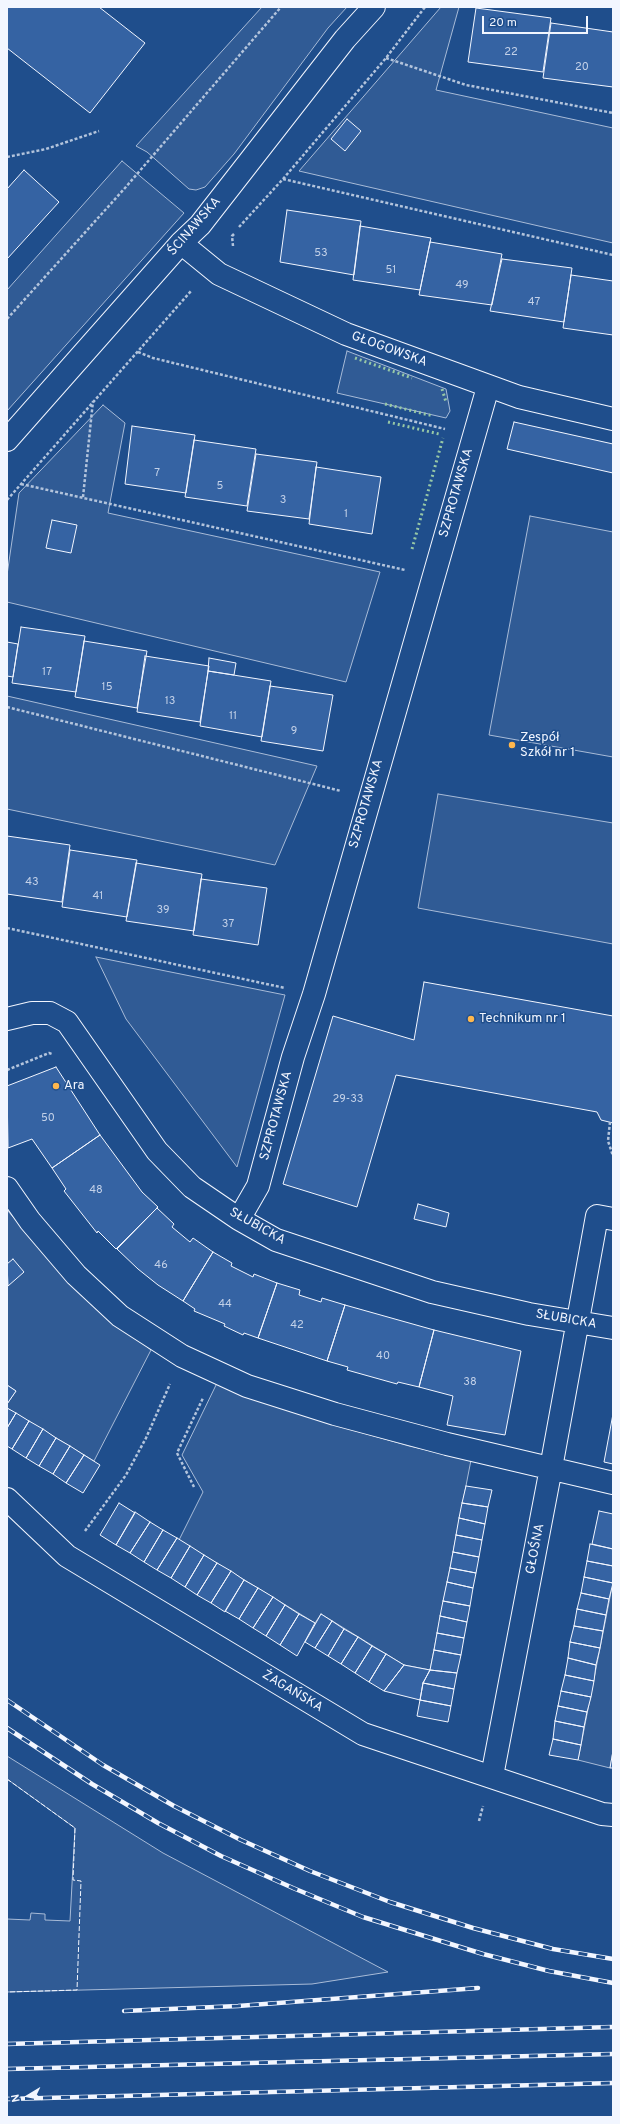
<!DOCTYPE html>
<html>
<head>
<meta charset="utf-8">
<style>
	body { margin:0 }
	#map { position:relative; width:620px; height:2124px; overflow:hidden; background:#1f4e8c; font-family:Overpass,sans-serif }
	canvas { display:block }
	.frame { position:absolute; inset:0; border:8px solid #f2f6ff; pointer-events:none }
	.north { position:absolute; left:8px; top:2076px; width:40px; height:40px; -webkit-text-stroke:3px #1f4e8c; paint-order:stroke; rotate:260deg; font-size:11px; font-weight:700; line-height:16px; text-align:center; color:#f2f6ff }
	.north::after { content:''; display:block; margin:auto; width:14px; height:18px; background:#f2f6ff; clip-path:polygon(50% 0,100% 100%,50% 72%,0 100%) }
	.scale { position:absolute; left:482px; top:16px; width:106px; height:18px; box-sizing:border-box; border:2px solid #f2f6ff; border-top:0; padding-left:5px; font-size:12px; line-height:14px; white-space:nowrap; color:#f2f6ff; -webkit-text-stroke:3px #1f4e8c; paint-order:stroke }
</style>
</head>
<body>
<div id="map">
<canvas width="620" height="2124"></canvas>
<div class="frame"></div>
<div class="north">N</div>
<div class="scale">20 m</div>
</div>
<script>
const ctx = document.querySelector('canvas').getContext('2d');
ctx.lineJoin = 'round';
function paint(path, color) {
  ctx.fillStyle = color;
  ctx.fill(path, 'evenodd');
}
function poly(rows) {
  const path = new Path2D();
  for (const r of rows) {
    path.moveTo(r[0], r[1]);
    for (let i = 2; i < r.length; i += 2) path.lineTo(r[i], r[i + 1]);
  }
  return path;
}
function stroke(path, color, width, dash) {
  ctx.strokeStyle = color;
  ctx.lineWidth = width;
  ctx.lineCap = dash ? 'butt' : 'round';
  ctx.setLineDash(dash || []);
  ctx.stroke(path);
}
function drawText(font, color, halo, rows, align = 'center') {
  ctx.font = font + ' Overpass,sans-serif';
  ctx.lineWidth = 3;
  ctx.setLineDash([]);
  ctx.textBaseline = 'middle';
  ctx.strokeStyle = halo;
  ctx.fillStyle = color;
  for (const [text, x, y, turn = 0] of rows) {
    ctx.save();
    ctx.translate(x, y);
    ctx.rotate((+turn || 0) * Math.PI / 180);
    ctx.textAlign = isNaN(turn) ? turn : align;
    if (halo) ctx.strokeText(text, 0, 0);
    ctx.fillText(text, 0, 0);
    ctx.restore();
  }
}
const green = poly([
	[262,7,347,7,328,28,234,154,205,187,196,190,189,189,147,152,136,146,262,7],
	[441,7,459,7,436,90,613,128,613,243,299,171,441,7],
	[122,161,184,213,7,411,7,290,122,161],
	[347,351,446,389,450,411,446,418,337,393,347,351],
	[103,405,125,423,108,513,380,572,346,682,7,602,7,575,19,493,103,405],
	[530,516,613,532,613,757,489,735,530,516],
	[7,696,317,766,275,865,7,809,7,696],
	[438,794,613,823,613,944,418,908,438,794],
	[96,957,285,995,237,1167,126,1019,96,957],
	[7,1210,68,1279,114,1320,151,1350,94,1461,7,1408,7,1404,16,1391,7,1385,7,1210],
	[218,1381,325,1422,409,1446,471,1460,430,1670,404,1665,321,1614,315,1623,179,1540,203,1492,182,1455,218,1381],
	[613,1582,613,1751,610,1768,578,1760,613,1582],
	[7,1756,163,1853,388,1972,312,1984,7,1992,7,1919,30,1920,31,1913,45,1914,45,1920,70,1921,75,1828,7,1779,7,1756]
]);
paint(green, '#305b95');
stroke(green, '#a8bbd7', 1);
const building = poly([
	[7,7,99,7,145,43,90,113,7,48,7,7],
	[476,8,551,18,543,72,468,62,476,8],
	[551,23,613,32,613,87,543,78,551,23],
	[347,119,361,131,345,151,331,139,347,119],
	[24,170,59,202,7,259,7,189,24,170],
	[287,210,361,221,354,275,280,262,287,210],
	[360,226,431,238,420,290,353,280,360,226],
	[430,242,502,254,492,305,419,295,430,242],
	[502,259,572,268,564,322,490,311,502,259],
	[571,275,613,281,613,335,563,328,571,275],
	[514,422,613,444,613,473,507,449,514,422],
	[132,426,195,435,186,493,125,484,132,426],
	[194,440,256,449,247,506,185,497,194,440],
	[256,454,317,462,309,519,247,511,256,454],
	[316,467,381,477,372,534,309,524,316,467],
	[52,520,77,525,71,553,46,548,52,520],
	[21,627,85,636,76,692,12,683,21,627],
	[84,641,147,651,137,708,75,697,84,641],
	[7,642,18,644,13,677,7,676,7,642],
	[145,656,209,666,200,722,137,712,145,656],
	[209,658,236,663,234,675,208,671,209,658],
	[208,671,271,681,262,737,200,726,208,671],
	[270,686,333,695,323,751,261,741,270,686],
	[7,836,70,845,62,902,7,894,7,836],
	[70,850,137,860,127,917,62,907,70,850],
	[136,863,202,874,194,931,126,921,136,863],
	[201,879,267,888,258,945,193,935,201,879],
	[424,982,613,1016,613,1123,601,1120,597,1112,396,1075,357,1207,283,1184,333,1016,414,1040,424,982],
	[56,1067,100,1135,52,1168,32,1139,8,1148,7,1086,56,1067],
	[100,1135,142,1192,158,1207,116,1249,98,1231,97,1233,64,1191,66,1189,52,1168,100,1135],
	[418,1204,449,1213,446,1227,414,1219,418,1204],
	[157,1208,174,1224,172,1227,190,1242,193,1238,213,1252,183,1301,158,1285,138,1269,117,1249,157,1208],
	[213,1252,232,1263,231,1266,253,1277,254,1274,277,1283,258,1338,244,1333,243,1335,224,1326,225,1324,194,1311,195,1309,183,1301,213,1252],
	[13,1259,24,1272,8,1286,7,1264,13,1259],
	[277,1283,300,1290,299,1295,321,1302,322,1298,345,1305,327,1361,258,1338,277,1283],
	[345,1305,434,1330,419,1387,398,1382,397,1384,347,1370,348,1367,327,1361,345,1305],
	[434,1330,521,1351,505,1435,447,1425,453,1396,419,1387,434,1330],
	[7,1385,16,1391,7,1404,7,1385],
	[7,1408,16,1413,7,1428,7,1408],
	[16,1413,29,1421,12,1449,7,1446,7,1428,16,1413],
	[613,1414,613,1464,604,1462,613,1414],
	[29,1421,43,1429,26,1458,12,1449,29,1421],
	[43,1429,56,1438,39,1466,26,1458,43,1429],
	[56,1438,70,1446,53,1474,39,1466,56,1438],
	[70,1446,84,1455,66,1483,53,1474,70,1446],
	[84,1455,100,1465,83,1493,66,1483,84,1455],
	[466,1486,492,1490,488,1507,462,1503,466,1486],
	[119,1503,135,1513,116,1545,100,1535,119,1503],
	[462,1503,488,1507,485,1524,459,1518,462,1503],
	[599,1511,613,1514,613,1549,592,1544,599,1511],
	[135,1512,150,1522,130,1553,116,1545,135,1512],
	[459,1518,485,1524,482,1540,456,1535,459,1518],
	[150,1522,163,1530,144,1562,130,1553,150,1522],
	[163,1530,177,1538,157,1570,144,1562,163,1530],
	[456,1535,482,1540,479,1557,453,1552,456,1535],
	[177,1538,190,1546,171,1578,157,1570,177,1538],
	[590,1544,613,1549,613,1566,587,1561,590,1544],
	[190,1546,204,1555,185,1587,171,1578,190,1546],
	[453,1552,479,1557,476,1573,450,1568,453,1552],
	[204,1555,217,1563,197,1595,185,1587,204,1555],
	[587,1561,613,1566,613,1583,584,1577,587,1561],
	[217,1563,231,1571,211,1603,197,1595,217,1563],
	[450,1568,476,1573,473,1588,447,1582,450,1568],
	[231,1571,244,1580,225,1612,211,1603,231,1571],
	[584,1577,613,1583,609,1599,581,1593,584,1577],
	[244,1580,258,1588,239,1619,225,1611,244,1580],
	[447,1582,473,1588,470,1606,443,1601,447,1582],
	[258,1588,273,1597,253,1628,239,1619,258,1588],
	[581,1593,609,1599,606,1615,577,1609,581,1593],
	[273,1597,285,1605,266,1636,253,1628,273,1597],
	[443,1601,470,1606,467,1622,440,1616,443,1601],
	[285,1605,299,1614,280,1645,266,1636,285,1605],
	[577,1609,606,1615,603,1631,574,1626,577,1609],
	[299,1614,315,1623,297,1656,280,1645,299,1614],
	[321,1614,332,1621,315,1648,305,1642,321,1614],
	[440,1616,467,1622,464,1638,437,1633,440,1616],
	[332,1621,344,1629,328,1656,315,1648,332,1621],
	[574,1626,603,1631,600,1648,570,1642,574,1626],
	[344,1629,358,1637,341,1664,328,1656,344,1629],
	[437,1633,464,1638,461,1655,434,1650,437,1633],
	[358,1637,372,1646,355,1673,341,1664,358,1637],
	[570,1642,600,1648,596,1665,568,1658,570,1642],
	[372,1646,386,1654,369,1682,355,1673,372,1646],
	[434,1650,461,1655,457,1673,430,1670,434,1650],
	[386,1654,404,1665,384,1691,369,1682,386,1654],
	[568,1658,596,1665,594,1681,565,1675,568,1658],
	[404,1665,430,1670,423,1683,420,1700,384,1691,404,1665],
	[430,1670,457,1673,454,1689,423,1683,430,1670],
	[565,1675,594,1681,591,1697,561,1691,565,1675],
	[423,1683,454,1689,451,1706,420,1700,423,1683],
	[561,1691,591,1697,587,1712,558,1706,561,1691],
	[420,1700,451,1706,448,1722,417,1716,420,1700],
	[558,1706,587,1712,584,1727,555,1721,558,1706],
	[555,1721,584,1727,581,1745,553,1739,555,1721],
	[553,1739,581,1745,578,1760,549,1755,553,1739],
	[613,1751,613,1768,610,1768,613,1751]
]);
paint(building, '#3563a3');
stroke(building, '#f2f6ff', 1);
const minor = poly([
	[181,243,219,274,346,334,519,397,613,419],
	[7,440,181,243,200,225,345,39,374,7],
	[7,1019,32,1013,50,1013,67,1022,157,1151,192,1187,239,1219,276,1240,432,1292,529,1314,613,1328],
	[7,1188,30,1221,76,1275,120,1316,182,1356,247,1386,335,1414,447,1444,613,1483],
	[239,1219,258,1186,293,1057,314,994,488,387],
	[7,1499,67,1556,363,1734,602,1814,613,1815],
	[492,1776,551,1468,597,1216,613,1219]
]);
stroke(minor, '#f2f6ff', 24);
stroke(poly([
	[386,58,466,85,613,113],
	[7,157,46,149,99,131],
	[283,179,613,255],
	[239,227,283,179,386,58,425,7],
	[233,246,232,236,234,234],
	[7,319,125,188,281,7],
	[138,352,153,358,445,429],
	[21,484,405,570],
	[83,497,93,401],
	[7,500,191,291],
	[7,707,341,791],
	[7,928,285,988],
	[7,1070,49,1053,52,1054],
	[610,1122,608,1141,613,1156],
	[194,1487,177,1453,203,1398],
	[85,1531,126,1475,146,1438,170,1384],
	[479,1821,483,1806]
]), '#b3c4dc', 2.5, [3, 2]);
stroke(minor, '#1f4e8c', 22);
const rail = poly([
	[7,1700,103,1765,174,1806,241,1840,310,1871,390,1902,473,1928,553,1949,613,1959],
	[7,1728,92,1784,158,1823,221,1856,293,1888,363,1917,483,1954,549,1971,613,1983],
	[124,2011,238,2006,478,1988],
	[7,2044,613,2027],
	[7,2069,613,2054],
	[7,2099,613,2083]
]);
stroke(rail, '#f2f6ff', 4.5);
stroke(rail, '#1f4e8c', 3, [9]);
stroke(poly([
	[355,358,412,378],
	[442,389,446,402],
	[385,404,433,416],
	[388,422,439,434],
	[412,549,443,438]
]), '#97c8a6', 3, [2, 3]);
stroke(poly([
	[7,1779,75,1828,73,1880,81,1881,77,1990,7,1992]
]), '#f2f6ff', 1, [5, 2]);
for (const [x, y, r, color] of [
	[512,745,4,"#ffb74d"],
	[471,1019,4,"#ffb74d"],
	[56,1086,4,"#ffb74d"]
]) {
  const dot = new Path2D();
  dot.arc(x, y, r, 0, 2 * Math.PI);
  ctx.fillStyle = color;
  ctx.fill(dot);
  stroke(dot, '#1f4e8c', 1.5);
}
drawText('11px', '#c3d1e8', null, [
	["22",511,53],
	["20",582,68],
	["53",321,254],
	["51",391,271],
	["49",462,286],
	["47",534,303],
	["7",157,474],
	["5",220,487],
	["3",283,501],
	["1",346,515],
	["17",47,673],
	["15",107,688],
	["13",170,702],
	["11",233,717],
	["9",294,732],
	["43",32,883],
	["41",98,897],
	["39",163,911],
	["37",228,925],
	["29-33",348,1100],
	["50",48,1119],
	["48",96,1191],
	["46",161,1266],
	["44",225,1305],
	["42",297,1326],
	["40",383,1357],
	["38",470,1383]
]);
drawText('13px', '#f2f6ff', '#1f4e8c', [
	["ŚCINAWSKA",195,227,-49],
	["GŁOGOWSKA",389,350,20],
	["SZPROTAWSKA",457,493,-74],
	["SZPROTAWSKA",367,804,-74],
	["SZPROTAWSKA",277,1116,-75],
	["SŁUBICKA",257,1227,29],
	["SŁUBICKA",566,1320,10],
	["GŁOŚNA",536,1549,-79],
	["ŻAGAŃSKA",292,1692,31]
]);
drawText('13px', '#f2f6ff', '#1f4e8c', [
	["Zespół",520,738],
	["Szkół nr 1",520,753],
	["Technikum nr 1",479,1019],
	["Ara",64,1086]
], 'left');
</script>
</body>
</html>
